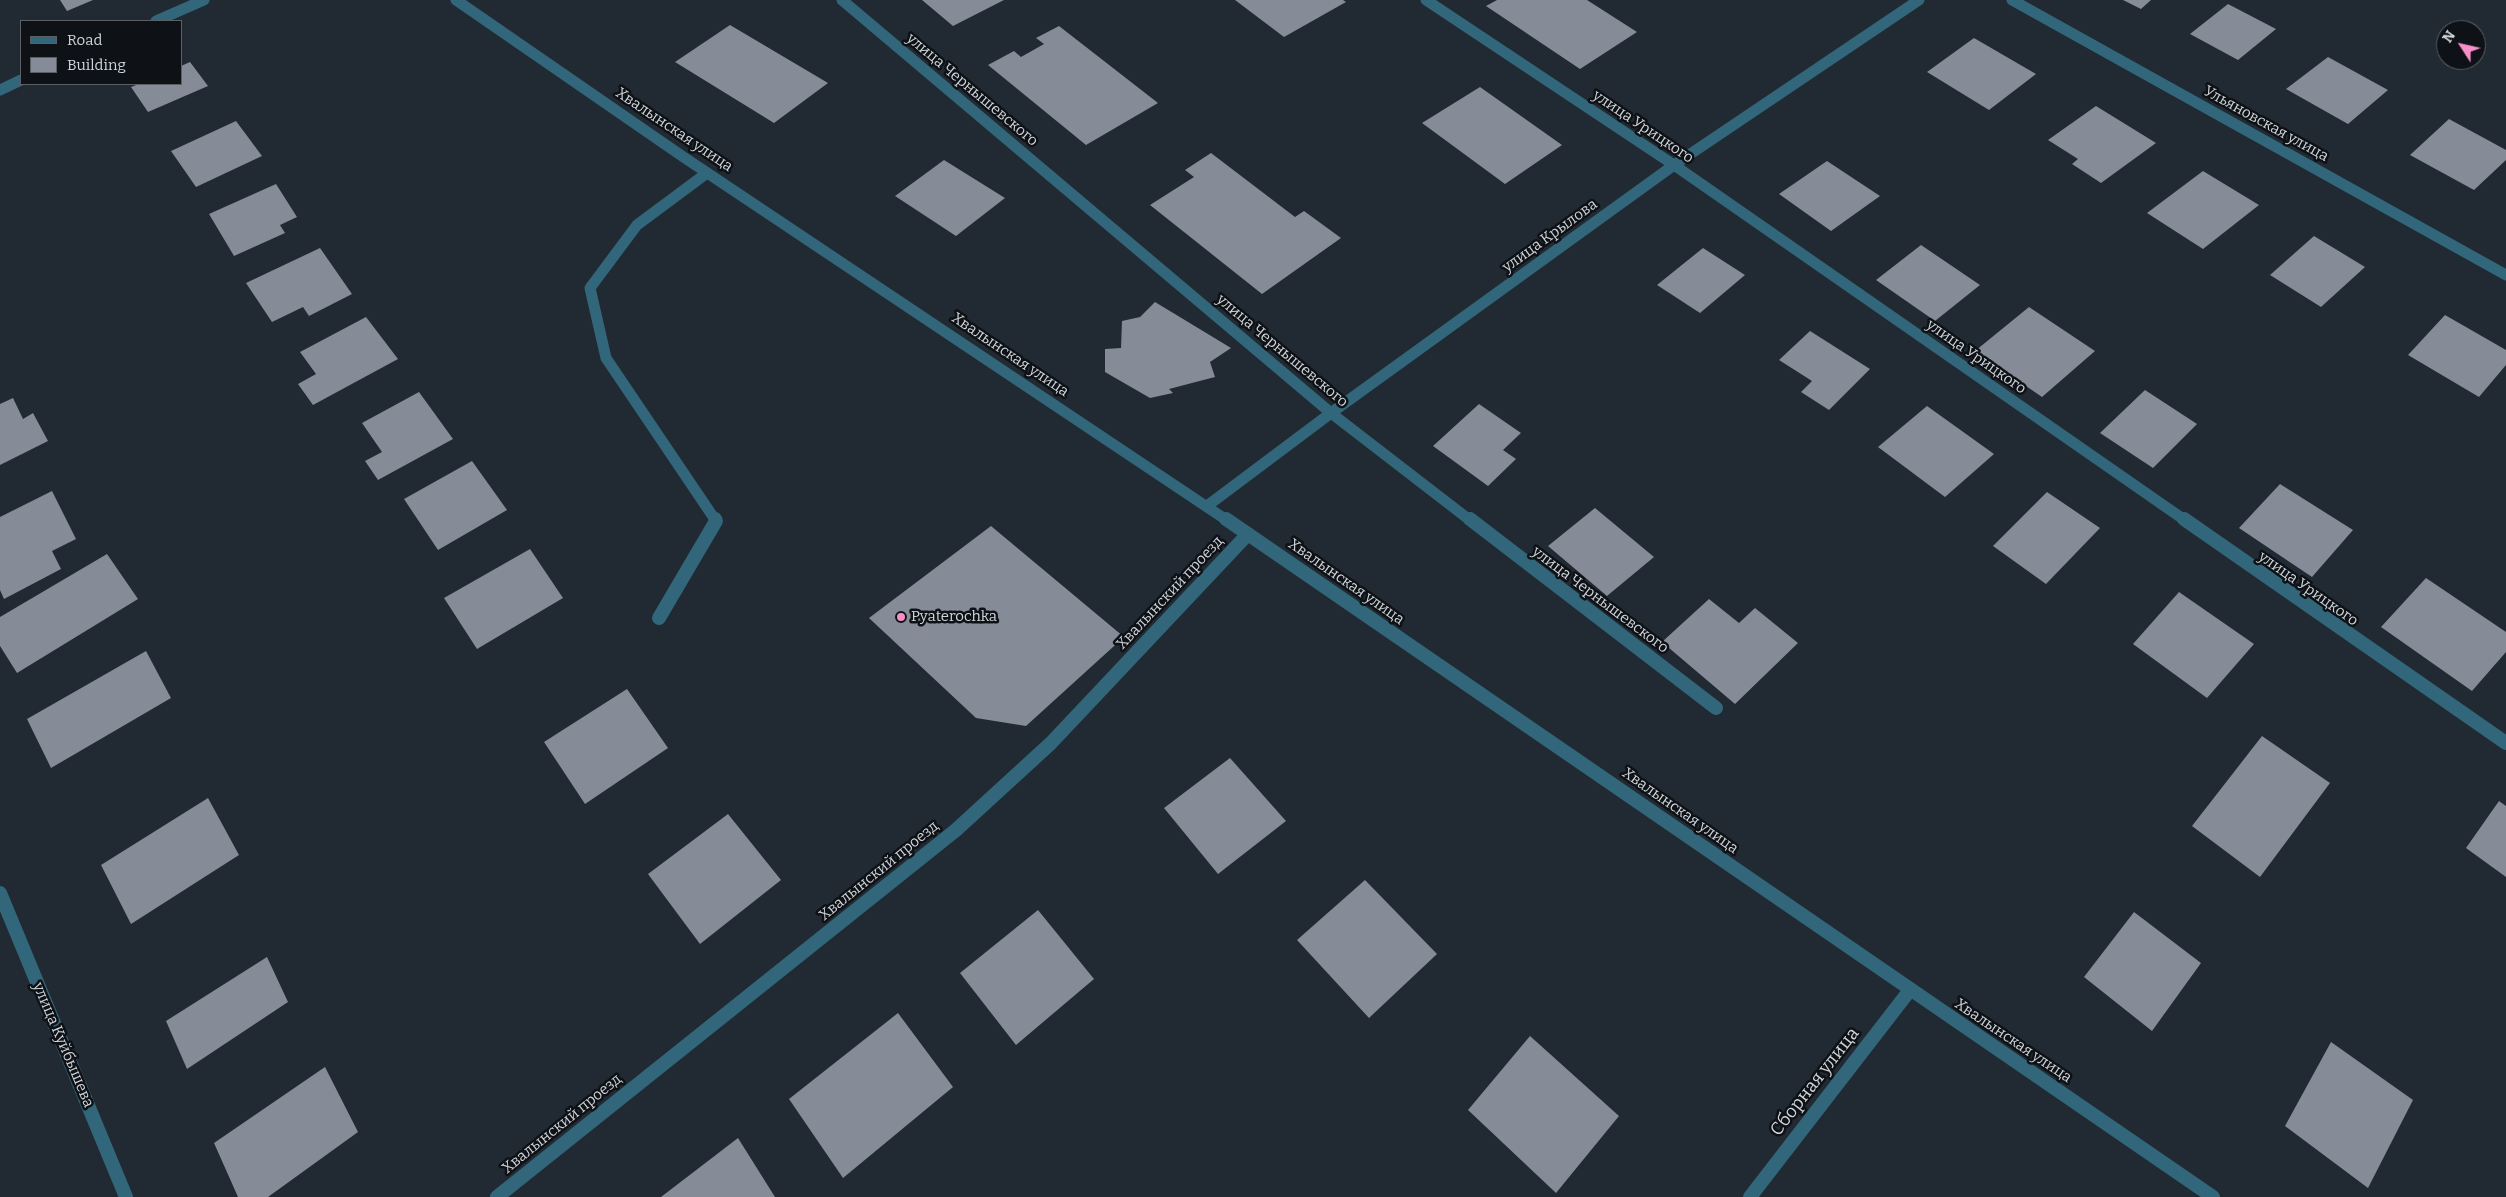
<!DOCTYPE html>
<html>
<head>
<meta charset="utf-8">
<style>
	body { margin:0 }
	#map { position:relative; width:2506px; height:1197px; overflow:hidden; background:#212a32; font-family:Bitter,serif }
	canvas { display:block }
	.legend { position:absolute; left:20px; top:20px; width:162px; height:65px; box-sizing:border-box; background:#0e1216; border:1px solid #5b6064; margin:0; padding:6px 9px; list-style:none; font-size:15px; color:#cfd5da }
	.legend li { display:flex; align-items:center; gap:10px; height:25px }
	.legend b { width:25px; border:1px solid #5b6064 }
	.north { position:absolute; left:2436px; top:20px; width:50px; height:50px; box-sizing:border-box; background:#0e1216; border:1px solid #5b6064; border-radius:50%; rotate:305deg; font-size:14px; font-weight:700; line-height:20px; text-align:center; color:#cfd5da }
	.north::after { content:''; display:block; margin:auto; width:18px; height:22px; background:#f98fc9; clip-path:polygon(50% 0,100% 100%,50% 72%,0 100%) }
</style>
</head>
<body>
<div id="map">
<canvas width="2506" height="1197"></canvas>
<ul class="legend">
<li><b style="height:6px;background:#32667a"></b>Road</li>
<li><b style="height:14px;background:#858b97"></b>Building</li>
</ul>
<div class="north">N</div>
</div>
<script>
const ctx = document.querySelector('canvas').getContext('2d');
ctx.lineJoin = 'round';
function paint(path, color) {
  ctx.fillStyle = color;
  ctx.fill(path, 'evenodd');
}
function poly(rows) {
  const path = new Path2D();
  for (const r of rows) {
    path.moveTo(r[0], r[1]);
    for (let i = 2; i < r.length; i += 2) path.lineTo(r[i], r[i + 1]);
  }
  return path;
}
function stroke(path, color, width, dash) {
  ctx.strokeStyle = color;
  ctx.lineWidth = width;
  ctx.lineCap = dash ? 'butt' : 'round';
  ctx.setLineDash(dash || []);
  ctx.stroke(path);
}
function drawText(font, color, halo, rows, align = 'center') {
  ctx.font = font + ' Bitter,serif';
  ctx.lineWidth = 5;
  ctx.setLineDash([]);
  ctx.textBaseline = 'middle';
  ctx.strokeStyle = halo;
  ctx.fillStyle = color;
  for (const [text, x, y, turn = 0] of rows) {
    ctx.save();
    ctx.translate(x, y);
    ctx.rotate((+turn || 0) * Math.PI / 180);
    ctx.textAlign = isNaN(turn) ? turn : align;
    if (halo) ctx.strokeText(text, 0, 0);
    ctx.fillText(text, 0, 0);
    ctx.restore();
  }
}
paint(poly([
	[60,0,93,0,67,11],
	[922,0,1004,0,953,26],
	[1235,0,1343,0,1346,2,1284,37],
	[1497,0,1587,0,1637,32,1580,69,1486,6],
	[2123,0,2151,0,2141,9],
	[2228,4,2276,29,2238,60,2190,34],
	[730,25,828,83,774,123,675,62],
	[1059,26,1158,103,1086,145,988,65,1014,51,1021,57,1044,44,1036,38],
	[1974,38,2036,74,1989,110,1927,72],
	[2328,57,2388,90,2348,124,2286,89],
	[190,62,208,86,148,112,131,87,139,84,181,84,181,66],
	[1480,87,1562,145,1505,184,1422,123],
	[2096,106,2156,143,2101,183,2072,164,2078,159,2048,140],
	[2449,119,2506,150,2506,160,2474,190,2410,155],
	[236,121,262,156,196,187,171,151],
	[1211,153,1295,217,1304,211,1341,238,1262,294,1150,205,1194,177,1185,170],
	[944,160,1005,198,956,236,895,196],
	[1827,161,1880,196,1831,231,1779,194],
	[2203,171,2259,205,2203,249,2147,213],
	[276,184,297,217,280,225,285,233,234,256,209,214],
	[2314,236,2365,267,2321,307,2270,275],
	[1921,245,1980,285,1935,321,1876,280],
	[320,248,352,294,309,316,303,307,272,322,246,283],
	[1703,248,1745,275,1700,313,1657,285],
	[1155,302,1231,348,1210,362,1215,377,1169,389,1173,393,1150,398,1105,372,1105,349,1121,348,1122,321,1140,317],
	[2029,307,2095,351,2042,397,1975,351],
	[2445,315,2506,350,2506,365,2479,397,2408,355],
	[366,317,398,359,313,405,298,384,316,374,300,352],
	[1810,331,1870,369,1829,410,1801,392,1812,381,1779,360],
	[2145,390,2197,424,2153,468,2100,433],
	[419,392,453,439,378,480,365,461,382,452,362,423],
	[13,398,23,419,33,413,48,441,0,465,0,404],
	[1479,404,1521,433,1503,450,1516,459,1488,486,1433,446],
	[1927,406,1994,454,1945,497,1878,447],
	[472,461,507,510,438,550,404,499],
	[2280,484,2353,530,2312,577,2239,528],
	[52,491,76,539,52,551,61,569,4,599,0,590,0,517],
	[2047,492,2100,528,2046,584,1993,546],
	[1595,508,1654,557,1607,596,1548,546],
	[991,526,1124,637,1026,726,976,718,869,618],
	[530,549,563,598,477,649,444,598],
	[107,554,138,599,17,673,0,646,0,617],
	[2426,578,2506,632,2506,652,2472,691,2381,627],
	[2179,592,2254,644,2207,698,2133,644],
	[1709,599,1739,623,1755,608,1798,643,1735,704,1662,642],
	[146,651,171,698,51,768,27,719],
	[627,689,668,748,585,804,544,742],
	[2262,736,2330,783,2260,877,2192,826],
	[1230,758,1286,821,1218,874,1164,808],
	[208,798,239,855,131,924,101,865],
	[2499,801,2506,806,2506,877,2466,848],
	[728,814,781,880,700,944,648,874],
	[1365,880,1437,954,1369,1018,1297,940],
	[1038,910,1094,979,1016,1045,960,973],
	[2134,912,2201,963,2152,1031,2084,977],
	[267,957,288,1002,187,1069,166,1021],
	[898,1013,953,1087,843,1178,789,1099],
	[1530,1036,1619,1116,1556,1193,1468,1110],
	[2331,1042,2413,1100,2368,1188,2285,1126],
	[325,1067,358,1132,268,1197,238,1197,214,1143],
	[738,1138,775,1197,661,1197]
]), '#858b97');
stroke(poly([
	[707,173,637,225,590,288,606,358,716,521]
]), '#32667a', 11);
stroke(poly([
	[659,618,716,521,715,519]
]), '#32667a', 14);
stroke(poly([
	[842,0,1331,413,1471,521],
	[1426,0,1674,165,2186,521],
	[2012,0,2506,275],
	[156,21,204,0],
	[0,90,21,80],
	[1207,506,1331,413,1674,165,1919,0]
]), '#32667a', 11);
stroke(poly([
	[1470,519,1716,708],
	[2184,519,2506,743],
	[0,893,126,1197],
	[497,1197,956,830,1051,743,1248,534],
	[1750,1197,1910,990]
]), '#32667a', 14);
stroke(poly([
	[456,0,682,156,1228,521]
]), '#32667a', 11);
stroke(poly([
	[1226,519,2213,1197]
]), '#32667a', 14);
for (const [x, y, r, color] of [
	[901,617,5,"#f98fc9"]
]) {
  const dot = new Path2D();
  dot.arc(x, y, r, 0, 2 * Math.PI);
  ctx.fillStyle = color;
  ctx.fill(dot);
  stroke(dot, '#0e1216', 2);
}
drawText('15px', '#cfd5da', '#0e1216', [
	["улица Чернышевского",972,90,40],
	["Ульяновская улица",2266,124,29],
	["улица Урицкого",1643,127,34],
	["Хвалынская улица",674,130,34],
	["улица Крылова",1550,236,-36],
	["улица Чернышевского",1282,351,40],
	["Хвалынская улица",1010,355,34],
	["улица Урицкого",1976,357,35],
	["Хвалынская улица",1346,582,35],
	["улица Урицкого",2308,589,35],
	["Хвалынский проезд",1170,593,-47],
	["улица Чернышевского",1600,600,37],
	["Хвалынская улица",1680,811,35],
	["Хвалынский проезд",879,871,-39],
	["Хвалынская улица",2013,1041,34],
	["улица Куйбышева",63,1045,67],
	["Хвалынский проезд",562,1124,-39]
]);
drawText('15px', '#cfd5da', '#0e1216', [
	["Pyaterochka",911,617]
], 'left');
drawText('18px', '#cfd5da', '#0e1216', [
	["Сборная улица",1815,1082,-52]
]);
</script>
</body>
</html>
